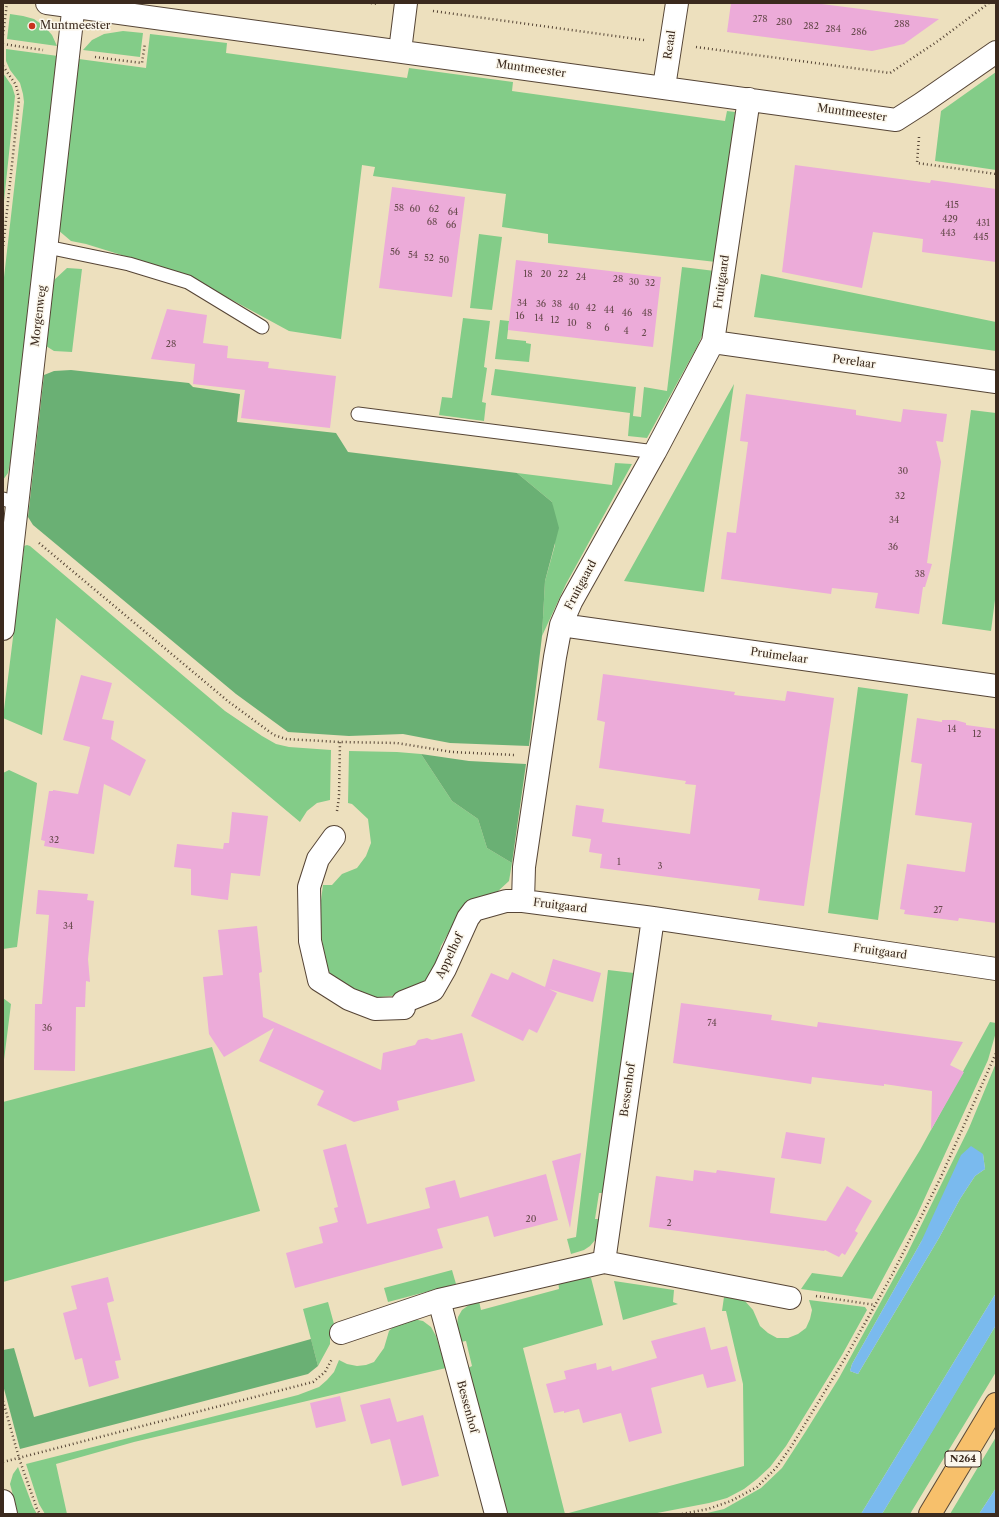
<!DOCTYPE html>
<html>
<head>
<meta charset="utf-8">
<style>
	body { margin:0 }
	#map { position:relative; width:999px; height:1517px; overflow:hidden; background:#ede0be; font-family:"Libre Caslon Text",serif }
	canvas { display:block }
	.frame { position:absolute; inset:0; border:4px solid #3b2a1e; pointer-events:none }
</style>
</head>
<body>
<div id="map">
<canvas width="999" height="1517"></canvas>
<div class="frame"></div>
</div>
<script>
const ctx = document.querySelector('canvas').getContext('2d');
ctx.lineJoin = 'round';
function paint(path, color) {
  ctx.fillStyle = color;
  ctx.fill(path, 'evenodd');
}
function poly(rows) {
  const path = new Path2D();
  for (const r of rows) {
    path.moveTo(r[0], r[1]);
    for (let i = 2; i < r.length; i += 2) path.lineTo(r[i], r[i + 1]);
  }
  return path;
}
function stroke(path, color, width, dash) {
  ctx.strokeStyle = color;
  ctx.lineWidth = width;
  ctx.lineCap = dash ? 'butt' : 'round';
  ctx.setLineDash(dash || []);
  ctx.stroke(path);
}
function drawText(font, color, halo, rows, align = 'center') {
  ctx.font = font + ' "Libre Caslon Text",serif';
  ctx.lineWidth = 3;
  ctx.setLineDash([]);
  ctx.textBaseline = 'middle';
  ctx.strokeStyle = halo;
  ctx.fillStyle = color;
  for (const [text, x, y, turn = 0] of rows) {
    ctx.save();
    ctx.translate(x, y);
    ctx.rotate((+turn || 0) * Math.PI / 180);
    ctx.textAlign = isNaN(turn) ? turn : align;
    if (halo) ctx.strokeText(text, 0, 0);
    ctx.fillText(text, 0, 0);
    ctx.restore();
  }
}
paint(poly([
	[10,14,23,16,34,19,44,26,52,35,57,46,7,39],
	[123,31,143,33,140,57,83,50,92,40,104,34],
	[150,34,227,43,226,53,407,78,409,68,513,82,512,91,725,121,727,111,735,112,716,262,548,243,548,234,502,227,506,194,373,176,375,167,362,165,341,339,289,331,186,275,86,244,71,241,58,230,78,60,79,59,146,68],
	[6,49,58,56,11,458,8,473,3,480,3,286,24,102,23,94,20,83,10,70,6,61],
	[996,72,996,170,935,161,941,111],
	[3,73,12,86,15,96,3,211],
	[479,234,502,237,492,310,470,308],
	[682,267,715,271,704,331,698,345,647,438,628,436,630,413,491,395,495,369,636,387,633,416,641,417,644,387,667,391],
	[67,268,82,269,72,352,54,351,46,346,53,281],
	[761,274,996,322,996,351,754,317],
	[463,318,490,321,484,367,487,368,482,402,486,403,484,421,439,415,442,397,452,398],
	[500,320,509,321,507,339,526,341,526,343,531,344,529,362,495,359],
	[734,384,704,592,624,581],
	[971,410,996,413,996,592,991,631,942,624],
	[615,463,632,464,566,584,542,636,545,581,555,545,552,502,517,473,612,485],
	[27,545,30,546,225,711,262,736,276,744,289,747,331,750,330,800,317,803,307,811,300,822,56,618,42,735,3,718,24,549,24,546],
	[858,687,908,694,878,920,828,913],
	[349,751,397,752,421,754,452,801,478,819,487,848,512,863,509,881,496,893,466,902,441,946,434,970,422,984,400,995,371,998,351,988,331,975,325,964,319,916,323,885,332,885,342,874,357,868,366,856,371,843,368,819,352,804,348,803],
	[9,770,37,783,17,947,3,949,3,773],
	[608,970,634,973,604,1193,599,1193,595,1219,600,1219,599,1229,596,1239,590,1246,584,1250,571,1254,567,1239,576,1237],
	[3,998,11,1004,3,1068],
	[990,1022,996,1023,996,1032,988,1060,917,1215,872,1299,801,1289,812,1273,842,1277,920,1150],
	[212,1047,260,1211,3,1282,3,1102],
	[996,1063,996,1293,861,1514,703,1514,724,1509,761,1488,782,1468,806,1431,839,1378,906,1256,969,1128],
	[983,1154,985,1169,975,1176,960,1199,939,1238,858,1374,850,1371,852,1364,921,1242],
	[452,1270,456,1284,388,1302,384,1288],
	[573,1277,591,1278,603,1325,523,1348,565,1514,744,1466,743,1384,726,1311,722,1311,724,1297,739,1299,745,1301,753,1310,760,1326,768,1333,777,1338,788,1338,798,1334,806,1328,810,1319,812,1310,809,1300,865,1307,867,1310,842,1355,786,1446,770,1467,757,1479,744,1489,727,1498,709,1503,652,1514,506,1514,468,1368,472,1366,466,1341,460,1342,457,1325,458,1317,462,1310,473,1302,479,1301,481,1310,559,1289,558,1280],
	[614,1281,674,1290,673,1302,678,1304,623,1320],
	[328,1302,334,1324,330,1335,330,1344,318,1366,303,1309],
	[413,1319,423,1321,431,1327,436,1336,446,1368,134,1442,56,1464,67,1514,45,1514,39,1504,26,1464,298,1395,319,1387,327,1380,334,1372,339,1360,347,1364,357,1366,366,1365,374,1362,384,1348,389,1331,396,1324],
	[996,1325,996,1372,910,1514,882,1514],
	[996,1437,996,1488,979,1514,950,1514],
	[18,1467,33,1507,37,1514,18,1514,10,1484,13,1474]
]), '#83cc88');
paint(poly([
	[71,370,189,383,193,387,240,394,237,422,336,433,348,452,517,473,552,502,559,528,545,581,542,636,529,746,450,743,403,734,349,736,288,732,236,694,33,525,28,517,44,375,54,371],
	[421,754,469,761,526,764,512,863,487,848,478,819,452,801],
	[311,1339,318,1366,308,1374,20,1449,3,1385,3,1350,14,1348,34,1417]
]), '#6ab074');
paint(poly([
	[971,1146,983,1154,985,1169,975,1176,960,1199,939,1238,858,1374,850,1371,852,1364,921,1242,961,1155],
	[996,1293,996,1325,940,1419,882,1514,861,1514],
	[996,1488,996,1514,979,1514]
]), '#7abaee');
paint(poly([
	[731,3,814,3,939,19,904,44,872,51,727,32],
	[795,165,930,183,931,180,996,189,996,262,922,252,923,239,873,232,862,288,782,272],
	[392,187,465,197,452,297,379,288],
	[516,260,661,277,653,347,508,330],
	[167,309,207,315,203,343,228,346,227,358,269,362,268,368,336,376,330,428,241,418,245,390,193,384,195,364,151,359],
	[746,394,856,410,856,415,901,422,903,409,947,414,943,442,936,441,941,462,927,563,932,564,925,587,923,587,919,614,875,608,878,593,832,588,831,594,721,579,727,532,736,533,748,442,740,441],
	[603,674,735,692,734,695,785,701,787,691,834,698,804,906,758,900,760,889,600,868,602,854,589,852,591,839,572,836,576,805,604,809,602,822,690,834,696,785,685,784,686,781,599,768,605,722,597,720],
	[81,675,112,683,102,719,114,721,111,739,146,760,130,796,104,784,94,854,44,846,45,841,41,840,49,791,53,791,53,790,78,794,90,747,63,740],
	[917,718,942,722,942,720,955,720,966,723,966,725,996,729,996,923,959,918,958,921,904,914,905,910,900,909,907,864,965,872,972,823,915,815,922,764,911,762],
	[232,812,268,816,260,876,231,873,228,900,191,895,191,869,174,867,177,844,223,849,224,843,229,843],
	[38,890,88,894,87,900,94,901,88,959,90,982,86,981,85,1007,76,1007,75,1071,34,1070,35,1004,42,1004,49,915,36,914],
	[257,926,262,972,259,973,263,1017,381,1070,383,1053,415,1045,418,1040,427,1038,432,1040,462,1033,475,1081,397,1101,399,1110,354,1122,317,1105,324,1091,259,1061,274,1028,224,1057,209,1034,203,977,223,975,218,930],
	[553,959,601,973,593,1002,549,989,557,993,537,1033,529,1029,523,1041,471,1016,491,973,508,980,512,972,545,987],
	[681,1003,772,1015,771,1020,817,1027,818,1022,963,1042,950,1065,964,1072,931,1130,932,1091,884,1084,884,1086,812,1077,811,1084,673,1063],
	[786,1132,825,1138,821,1164,781,1158],
	[346,1144,367,1224,430,1208,425,1188,455,1180,460,1198,546,1174,558,1220,494,1237,488,1216,437,1229,443,1248,295,1288,286,1253,323,1243,319,1227,338,1222,334,1208,338,1207,323,1150],
	[581,1153,570,1228,552,1161],
	[694,1170,716,1173,717,1170,775,1178,770,1213,826,1221,847,1186,872,1201,855,1231,858,1233,845,1255,842,1253,839,1257,825,1250,824,1251,649,1227,656,1176,693,1181],
	[108,1277,114,1301,107,1303,121,1360,115,1361,119,1378,89,1387,82,1358,75,1360,63,1313,77,1309,71,1286],
	[705,1327,711,1350,727,1346,736,1381,707,1388,703,1374,651,1388,662,1433,629,1442,621,1413,583,1423,579,1409,564,1413,564,1411,554,1413,546,1384,566,1379,564,1371,596,1363,597,1370,611,1366,612,1371,657,1358,651,1341],
	[340,1396,346,1421,316,1428,310,1403],
	[390,1398,397,1422,423,1415,439,1476,402,1486,390,1439,371,1444,360,1405]
]), '#ecabd9');
const lane = poly([
	[47,247,129,264,188,282,262,327],
	[358,414,655,452],
	[3,499,17,503]
]);
const street = poly([
	[47,3,896,120,921,104,996,52],
	[400,51,406,3],
	[664,87,677,3],
	[749,99,713,342,655,452,571,602,561,625,555,657,524,867,523,901,653,918,996,969],
	[713,342,996,382],
	[561,625,996,686],
	[3,629,74,3],
	[334,837,318,859,309,887,310,941,319,980,349,999,375,1009,404,1008,403,1002,433,990,445,969,468,918,474,910,506,901,523,901],
	[604,1262,653,918],
	[439,1300,496,1514],
	[341,1333,439,1300,604,1262,790,1298],
	[3,1501,6,1514]
]);
const primary = poly([
	[930,1514,996,1404]
]);
stroke(lane, '#564536', 15);
stroke(street, '#564536', 24);
stroke(primary, '#564536', 24);
stroke(poly([
	[371,3,378,4],
	[433,11,644,40],
	[3,35,7,3],
	[3,44,43,50],
	[696,47,890,73,938,41,989,3],
	[95,57,142,63,145,43],
	[3,66,16,85,19,99,3,248],
	[919,137,917,163,996,174],
	[39,543,229,702,274,735,286,739,340,742,397,743,452,752,514,755],
	[337,811,339,797,340,742],
	[816,1296,875,1305],
	[3,1401,19,1458,37,1509,40,1514],
	[3,1462,313,1382,325,1372,332,1359],
	[682,1514,708,1509,731,1501,757,1487,776,1468,791,1447,847,1355,892,1275,941,1177,996,1053]
]), '#564536', 2.5, [1, 3]);
stroke(lane, '#fff', 13);
stroke(street, '#fff', 22);
stroke(primary, '#f7c06b', 22);
for (const [x, y, r, color] of [
	[32,26,4,"#c8321e"]
]) {
  const dot = new Path2D();
  dot.arc(x, y, r, 0, 2 * Math.PI);
  ctx.fillStyle = color;
  ctx.fill(dot);
  stroke(dot, '#fbf7ec', 1.5);
}
drawText('9px', '#674a4d', null, [
	["278",760,19],
	["280",784,22],
	["288",902,24],
	["282",811,26],
	["284",833,29],
	["286",859,32],
	["415",952,205],
	["58",399,208],
	["60",415,209],
	["62",434,209],
	["64",453,212],
	["429",950,219],
	["68",432,222],
	["431",983,223],
	["66",451,225],
	["443",948,233],
	["445",981,237],
	["56",395,252],
	["54",413,255],
	["52",429,258],
	["50",444,260],
	["18",528,274],
	["20",546,274],
	["22",563,274],
	["24",581,277],
	["28",618,279],
	["30",634,282],
	["32",650,283],
	["34",522,303],
	["36",541,304],
	["38",557,304],
	["40",574,307],
	["42",591,308],
	["44",609,310],
	["46",627,313],
	["48",647,313],
	["16",520,316],
	["14",539,318],
	["12",555,320],
	["10",572,323],
	["8",589,326],
	["6",607,328],
	["4",626,331],
	["2",644,333],
	["28",171,344],
	["30",903,471],
	["32",900,496],
	["34",894,520],
	["36",893,547],
	["38",920,574],
	["14",952,729],
	["12",977,734],
	["32",54,840],
	["1",619,862],
	["3",660,866],
	["27",938,910],
	["34",68,926],
	["74",712,1023],
	["36",47,1028],
	["20",531,1219],
	["2",669,1223]
]);
for (const [x, y, w] of [
	[963,1459,36]
]) {
  const box = new Path2D();
  box.roundRect(x - w / 2, y - 8, w, 16, 3);
  ctx.fillStyle = '#fbf7ec';
  ctx.fill(box);
  stroke(box, '#3b2a1e', 1);
}
drawText('bold 10px', '#3b2a1e', null, [
	["N264",963,1459]
]);
drawText('11px', '#3b2a1e', '#fbf7ec', [
	["Muntmeester",40,26]
], 'left');
drawText('11px', '#3b2a1e', '#fbf7ec', [
	["Reaal",670,45,-82],
	["Muntmeester",531,69,8],
	["Muntmeester",852,113,8],
	["Fruitgaard",722,282,-82],
	["Morgenweg",39,316,-83],
	["Perelaar",854,362,8],
	["Fruitgaard",581,585,-62],
	["Pruimelaar",779,656,8],
	["Fruitgaard",560,906,7],
	["Fruitgaard",880,952,8],
	["Appelhof",450,956,-64],
	["Bessenhof",628,1090,-82],
	["Bessenhof",467,1407,75]
]);
</script>
</body>
</html>
